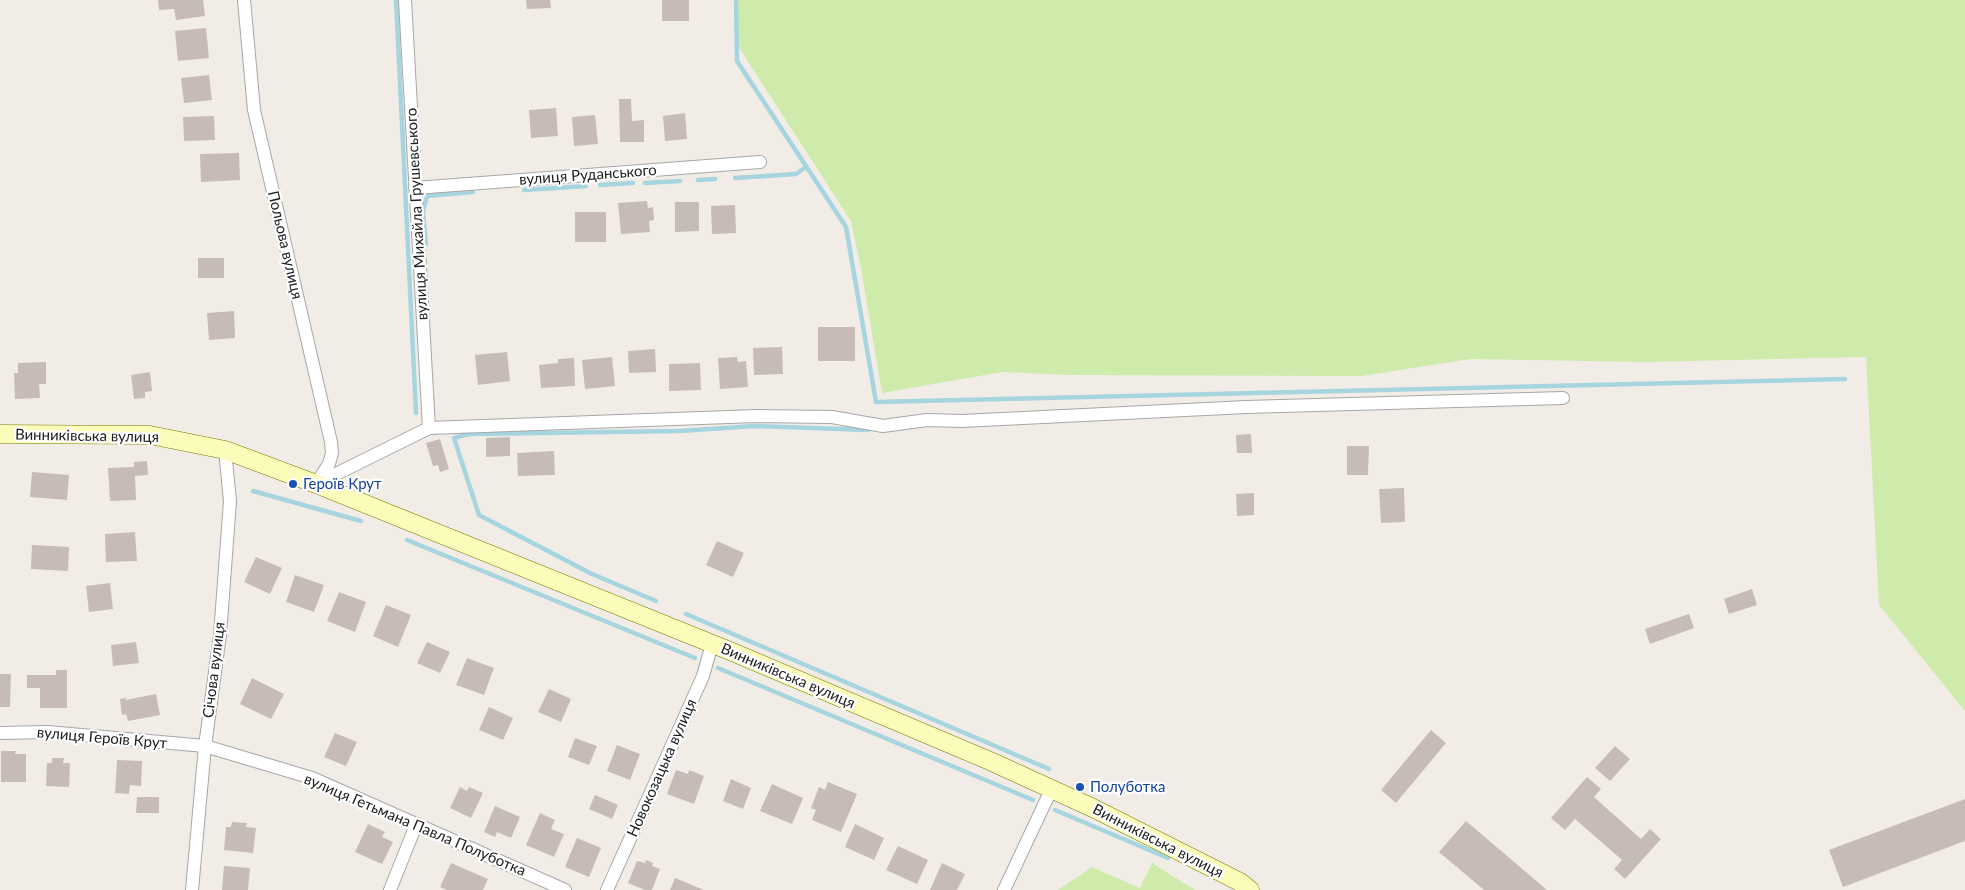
<!DOCTYPE html>
<html>
<head>
<meta charset="utf-8">
<style>
	body { margin:0 }
	canvas { display:block; background:#f1ede6 }
</style>
</head>
<body>
<canvas width="1965" height="890"></canvas>
<script>
const ctx = document.querySelector('canvas').getContext('2d');
ctx.lineJoin = 'round';
function paint(path, color) {
  ctx.fillStyle = color;
  ctx.fill(path, 'evenodd');
}
function poly(rows) {
  const path = new Path2D();
  for (const r of rows) {
    path.moveTo(r[0], r[1]);
    for (let i = 2; i < r.length; i += 2) path.lineTo(r[i], r[i + 1]);
  }
  return path;
}
function stroke(path, color, width, dash) {
  ctx.strokeStyle = color;
  ctx.lineWidth = width;
  ctx.lineCap = dash ? 'butt' : 'round';
  ctx.setLineDash(dash || []);
  ctx.stroke(path);
}
function drawText(font, color, halo, rows, align = 'center') {
  ctx.font = font + ' Lato,sans-serif';
  ctx.lineWidth = 4.5;
  ctx.setLineDash([]);
  ctx.textBaseline = 'middle';
  ctx.strokeStyle = halo;
  ctx.fillStyle = color;
  for (const [text, x, y, turn = 0] of rows) {
    ctx.save();
    ctx.translate(x, y);
    ctx.rotate((+turn || 0) * Math.PI / 180);
    ctx.textAlign = isNaN(turn) ? turn : align;
    if (halo) ctx.strokeText(text, 0, 0);
    ctx.fillText(text, 0, 0);
    ctx.restore();
  }
}
paint(poly([
	[738,0,1965,0,1965,711,1879,605,1866,357,1645,362,1471,359,1361,376,1069,375,1002,372,882,393,861,268,851,221,736,43],
	[1152,863,1195,890,1058,890,1092,867,1140,888]
]), '#ceebab');
stroke(poly([
	[396,0,416,413],
	[736,0,737,61,846,227,876,402,1845,379],
	[735,178,796,174,806,167],
	[698,180,715,179],
	[645,183,680,181],
	[600,185,633,183],
	[524,190,586,186],
	[426,244,423,212,427,196,473,192],
	[253,491,361,521],
	[407,540,695,658],
	[656,601,592,574,479,515,454,438,469,434,680,431,755,426,868,430],
	[686,614,1049,769],
	[718,668,1033,800],
	[1055,810,1168,858]
]), '#a6d5df', 4.5);
paint(poly([
	[158,0,203,0,205,16,176,20,174,9,159,10],
	[526,0,550,0,551,8,527,9],
	[662,0,689,0,689,21,662,21],
	[206,28,209,58,178,61,175,31],
	[209,75,212,100,184,103,181,78],
	[619,99,631,99,632,121,644,120,644,142,620,142],
	[556,108,558,136,531,138,529,110],
	[685,113,687,139,665,141,663,116],
	[595,115,598,144,574,146,572,117],
	[214,116,215,140,184,141,183,117],
	[239,153,240,180,201,182,200,154],
	[647,201,648,208,653,207,654,220,649,221,650,232,621,234,618,203],
	[675,202,699,202,699,231,675,232],
	[735,205,736,233,712,234,711,206],
	[575,212,606,212,606,242,575,242],
	[198,258,224,258,224,278,198,278],
	[234,311,235,338,209,340,207,313],
	[818,327,855,327,855,361,818,361],
	[782,347,783,374,754,375,753,348],
	[655,349,656,372,629,373,628,351],
	[507,352,510,381,478,385,475,355],
	[612,357,615,386,585,389,582,360],
	[737,357,738,362,746,361,748,387,720,389,718,358],
	[574,358,575,386,541,388,539,365,558,363,558,359],
	[46,362,46,384,39,384,40,398,15,399,14,373,18,373,18,363],
	[700,363,701,390,669,391,669,364],
	[150,372,152,391,145,392,145,398,134,399,131,375],
	[1251,434,1252,453,1237,453,1236,435],
	[510,437,510,456,486,457,486,438],
	[440,439,449,469,440,472,438,465,433,466,426,443],
	[1347,446,1369,446,1368,475,1347,475],
	[554,451,555,475,518,476,517,453],
	[147,461,148,475,135,476,136,500,110,501,108,468,134,467,134,462],
	[32,472,69,475,67,500,30,497],
	[1404,488,1405,522,1381,523,1379,489],
	[1254,493,1254,515,1237,516,1236,494],
	[135,532,137,561,106,562,105,534],
	[717,541,744,553,733,577,706,565],
	[32,545,69,547,68,571,31,569],
	[256,557,282,568,270,594,244,582],
	[295,575,324,585,314,612,286,602],
	[110,583,113,609,89,612,86,586],
	[1752,589,1757,605,1729,614,1724,599],
	[339,592,366,602,355,632,327,621],
	[386,605,411,615,398,647,373,636],
	[1689,614,1694,628,1650,644,1645,629],
	[136,642,139,663,113,666,111,645],
	[427,642,450,652,440,673,417,663],
	[467,658,494,668,484,695,456,685],
	[56,670,67,670,67,708,40,708,40,688,27,688,27,675,56,675],
	[0,674,11,674,10,707,0,707],
	[252,678,284,694,271,719,240,704],
	[549,689,571,699,561,722,538,712],
	[156,694,160,715,128,721,126,714,122,715,120,699,126,698,126,700],
	[489,707,513,718,503,740,479,730],
	[1431,730,1446,743,1396,803,1381,790],
	[335,733,357,742,346,766,324,757],
	[575,738,597,746,589,765,568,757],
	[617,745,640,754,630,780,607,771],
	[1615,746,1630,759,1610,781,1595,768],
	[1,751,16,751,15,754,26,754,26,782,1,782],
	[52,758,64,758,63,763,70,763,69,787,46,786,47,763,52,763],
	[117,760,142,761,141,786,130,785,129,794,115,793],
	[676,770,688,774,689,770,704,776,694,804,667,794],
	[1587,777,1601,789,1594,797,1641,839,1650,829,1661,839,1625,879,1614,869,1622,860,1575,819,1565,830,1551,818],
	[731,779,751,788,743,809,723,801],
	[828,782,857,794,841,832,812,820,816,810,811,808,819,787,825,790],
	[772,784,803,798,792,824,760,811],
	[460,787,467,791,469,787,483,793,471,818,450,808],
	[595,795,618,805,612,819,589,809],
	[137,797,159,797,159,813,136,813],
	[1965,799,1965,841,1843,887,1829,850],
	[495,806,520,817,511,838,497,832,495,837,484,832],
	[540,813,555,820,551,829,564,834,554,857,526,845],
	[1466,821,1547,890,1484,890,1439,852],
	[232,822,247,823,246,827,256,828,253,853,224,850,226,827,231,827],
	[368,824,385,832,382,837,393,842,382,864,355,852],
	[855,824,884,838,874,860,845,847],
	[577,838,601,848,589,877,565,867],
	[898,846,928,860,917,884,886,870],
	[646,860,653,863,652,866,660,869,652,890,645,890,628,883,637,861,645,863],
	[451,863,488,879,483,890,447,890,440,887],
	[942,863,965,874,957,890,930,890],
	[224,866,250,868,248,890,222,890],
	[675,878,704,890,670,890]
]), '#c6bcb5');
const minor = poly([
	[244,0,254,110,331,442,332,453,329,464,316,484],
	[405,0,429,428],
	[415,188,760,162],
	[316,484,429,428,756,416,832,417,883,426,927,420,962,421,1246,407,1563,398],
	[0,733,48,732,205,746,312,778,565,890],
	[192,890,205,746,220,635,230,501,225,450],
	[390,890,416,825],
	[607,890,703,676,712,644],
	[1004,890,1052,788]
]);
const secondary = poly([
	[0,434,150,435,225,450,316,484,730,651,990,761,1093,808,1240,882,1250,890]
]);
stroke(minor, '#a7a7a7', 14);
stroke(secondary, '#747c02', 19);
stroke(minor, '#fff', 12);
stroke(secondary, '#fbfbba', 18);
for (const [x, y, r, color] of [
	[293,484,5,"#1a4fb4"],
	[1080,787,5,"#1a4fb4"]
]) {
  const dot = new Path2D();
  dot.arc(x, y, r, 0, 2 * Math.PI);
  ctx.fillStyle = color;
  ctx.fill(dot);
  stroke(dot, '#fff', 2);
}
drawText('15px', '#202020', '#fff', [
	["вулиця Руданського",588,175,-4],
	["вулиця Михайла Грушевського",417,214,-93],
	["Польова вулиця",285,245,77],
	["Винниківська вулиця",87,436,1],
	["Січова вулиця",214,670,-83],
	["Винниківська вулиця",788,676,23],
	["вулиця Героїв Крут",102,738,5],
	["Новокозацька вулиця",662,768,-66],
	["вулиця Гетьмана Павла Полуботка",415,825,23],
	["Винниківська вулиця",1158,841,27]
]);
drawText('15px', '#164399', '#fff', [
	["Героїв Крут",303,484],
	["Полуботка",1090,787]
], 'left');
</script>
</body>
</html>
